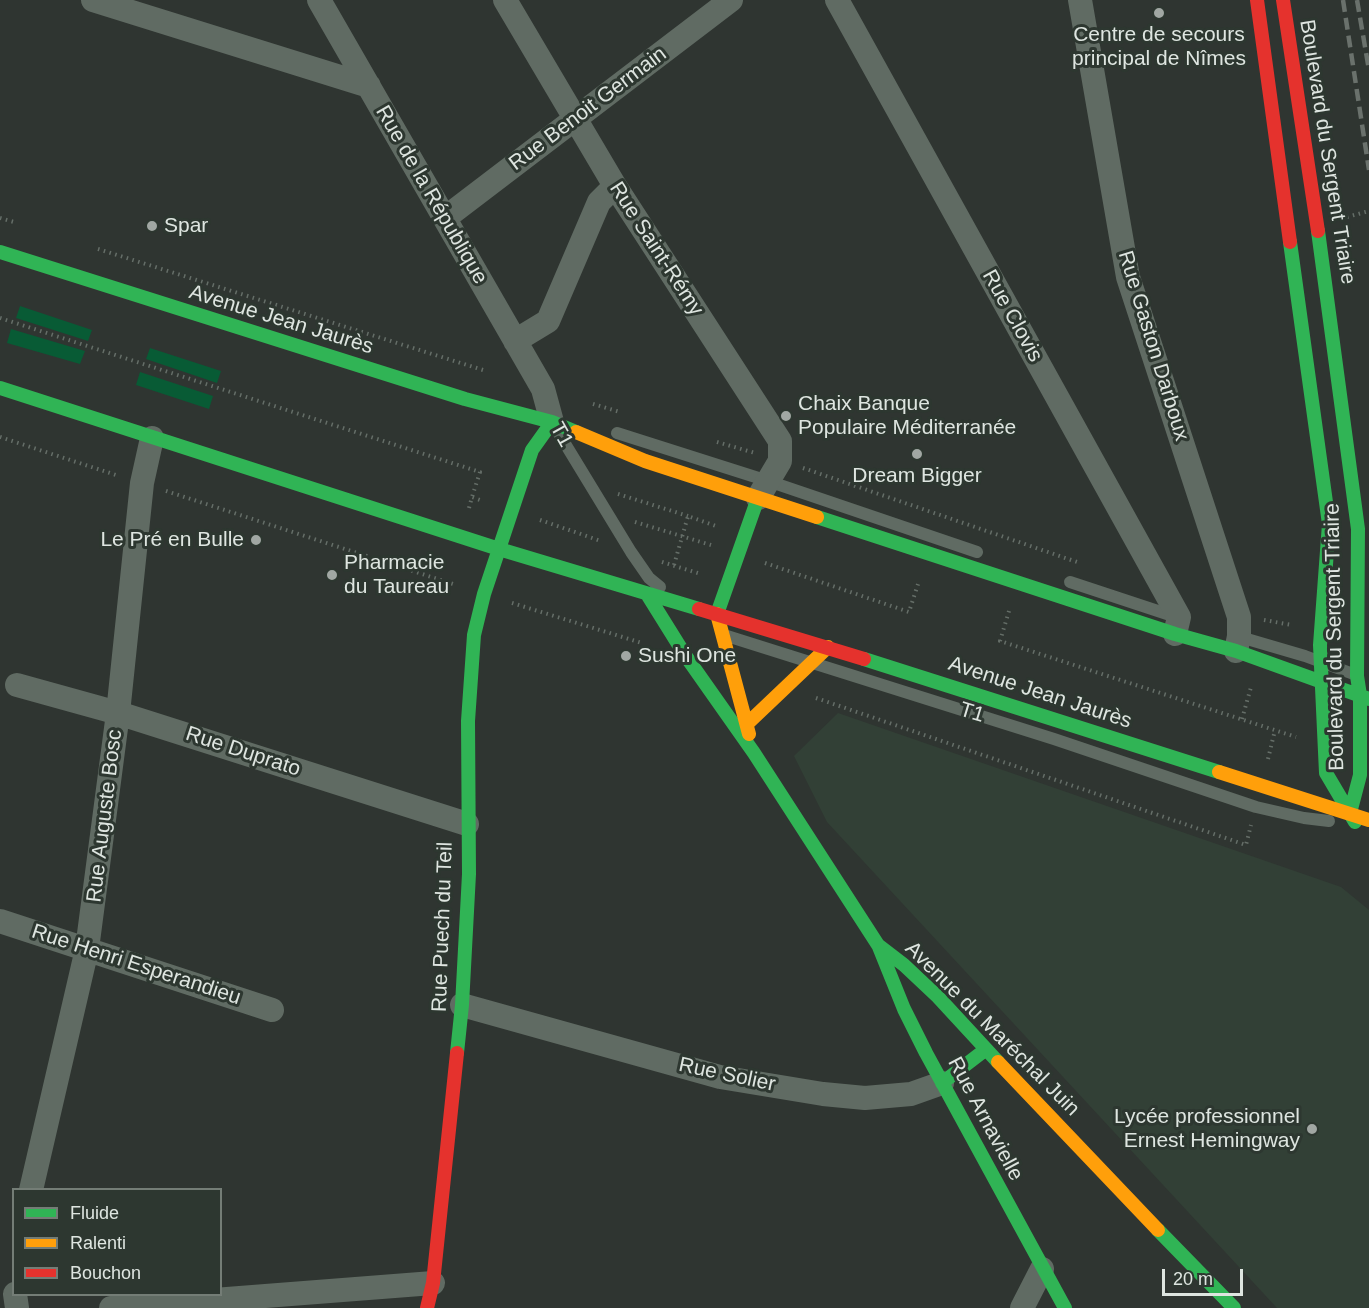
<!DOCTYPE html>
<html>
<head>
<meta charset="utf-8">
<style>
	body { margin:0 }
	#map { position:relative; width:1369px; height:1308px; overflow:hidden; background:#2f3531; font-family:Arial,sans-serif }
	canvas { display:block }
	.legend { position:absolute; left:12px; top:1188px; width:210px; height:108px; box-sizing:border-box; background:#2d3730; border:2px solid #747d76; margin:0; padding:8px 10px; list-style:none; font-size:18px; color:#dee5e0 }
	.legend li { display:flex; align-items:center; gap:12px; height:30px }
	.legend b { width:30px; border:2px solid #747d76 }
	.scale { position:absolute; left:1162px; top:1269px; width:81px; height:27px; box-sizing:border-box; border:3px solid #dee5e0; border-top:0; padding-left:8px; font-size:18px; line-height:21px; white-space:nowrap; color:#dee5e0; -webkit-text-stroke:4px #2d3730; paint-order:stroke }
</style>
</head>
<body>
<div id="map">
<canvas width="1369" height="1308"></canvas>
<ul class="legend">
<li><b style="height:8px;background:#30b455"></b>Fluide</li>
<li><b style="height:8px;background:#ff9f0a"></b>Ralenti</li>
<li><b style="height:8px;background:#e5322d"></b>Bouchon</li>
</ul>
<div class="scale">20 m</div>
</div>
<script>
const ctx = document.querySelector('canvas').getContext('2d');
ctx.lineJoin = 'round';
function paint(path, color) {
  ctx.fillStyle = color;
  ctx.fill(path, 'evenodd');
}
function poly(rows) {
  const path = new Path2D();
  for (const r of rows) {
    path.moveTo(r[0], r[1]);
    for (let i = 2; i < r.length; i += 2) path.lineTo(r[i], r[i + 1]);
  }
  return path;
}
function stroke(path, color, width, dash) {
  ctx.strokeStyle = color;
  ctx.lineWidth = width;
  ctx.lineCap = dash ? 'butt' : 'round';
  ctx.setLineDash(dash || []);
  ctx.stroke(path);
}
function drawText(font, color, halo, rows, align = 'center') {
  ctx.font = font + ' Arial,sans-serif';
  ctx.lineWidth = 6;
  ctx.setLineDash([]);
  ctx.textBaseline = 'middle';
  ctx.strokeStyle = halo;
  ctx.fillStyle = color;
  for (const [text, x, y, turn = 0] of rows) {
    ctx.save();
    ctx.translate(x, y);
    ctx.rotate((+turn || 0) * Math.PI / 180);
    ctx.textAlign = isNaN(turn) ? turn : align;
    if (halo) ctx.strokeText(text, 0, 0);
    ctx.fillText(text, 0, 0);
    ctx.restore();
  }
}
paint(poly([
	[838,713,1341,887,1369,910,1369,1308,1277,1308,827,822,794,756]
]), '#324036');
paint(poly([
	[20,306,92,330,88,341,16,318],
	[11,329,85,351,80,364,7,343],
	[150,348,221,371,217,383,146,359],
	[140,372,213,396,209,409,136,385]
]), '#085b35');
stroke(poly([
	[1347,217,1369,211],
	[0,218,14,222],
	[98,249,483,370],
	[0,318,480,472,472,497],
	[593,404,620,412],
	[0,437,119,476],
	[717,442,755,453],
	[803,468,1077,562],
	[166,491,456,585],
	[618,494,688,516],
	[469,508,472,497,483,501],
	[540,520,601,541],
	[635,522,711,545],
	[662,562,701,574],
	[765,563,909,612,919,581],
	[674,565,688,516,716,526],
	[512,603,642,643],
	[1009,611,1000,641,1296,737],
	[1264,620,1292,625],
	[816,698,1246,845,1251,825],
	[1242,719,1251,687],
	[1268,759,1275,730]
]), '#656e68', 4, [1.5, 4.5]);
stroke(poly([
	[558,432,631,552,649,578,660,587],
	[617,433,768,481,977,552],
	[1070,582,1176,617],
	[727,636,1054,739,1256,807,1304,818,1329,821],
	[1247,639,1305,656,1356,675]
]), '#606b63', 12);
stroke(poly([
	[93,0,369,86],
	[319,0,543,389,552,422],
	[505,0,615,186,780,441,780,461,758,498],
	[837,0,1179,617,1175,634],
	[1080,0,1128,277,1239,617,1239,636,1236,651],
	[445,218,731,0],
	[515,341,548,321,599,202,615,186],
	[17,685,118,713,467,824],
	[0,921,272,1010],
	[462,1005,720,1077,823,1094,865,1098,911,1094,942,1083],
	[31,1190,87,949,118,713,142,483,152,438],
	[15,1294,17,1308],
	[111,1308,433,1283],
	[1022,1308,1042,1269]
]), '#606b63', 24);
stroke(poly([
	[1318,231,1358,529,1357,676,1360,695,1360,775,1350,813],
	[1290,242,1329,524,1320,645,1326,773,1355,822],
	[0,252,465,399,552,422,576,432],
	[0,388,499,549,699,609],
	[817,517,1175,634,1236,651,1369,699],
	[647,594,685,655,754,753,878,945,904,965,938,997,998,1062],
	[717,614,758,498],
	[864,659,1219,772],
	[879,947,904,1009,926,1053,1065,1308],
	[457,1053,462,1005,469,874,468,721,474,635,484,594,532,450,552,422],
	[942,1083,985,1050],
	[1158,1230,1234,1308]
]), '#30b455', 14);
stroke(poly([
	[576,432,645,461,817,517],
	[717,614,749,734],
	[747,724,828,647],
	[1219,772,1369,820],
	[998,1062,1158,1230]
]), '#ff9f0a', 14);
stroke(poly([
	[1257,0,1290,242],
	[1283,0,1318,231],
	[699,609,864,659],
	[427,1308,433,1283,457,1053]
]), '#e5322d', 14);
stroke(poly([
	[1343,0,1369,170],
	[1357,0,1369,70]
]), '#6a716c', 4.5, [12, 6]);
for (const [x, y, r, color] of [
	[1159,13,6,"#a1a7a3"],
	[152,226,6,"#a1a7a3"],
	[786,416,6,"#a1a7a3"],
	[917,454,6,"#a1a7a3"],
	[256,540,6,"#a1a7a3"],
	[332,575,6,"#a1a7a3"],
	[626,656,6,"#a1a7a3"],
	[1312,1129,6,"#a1a7a3"]
]) {
  const dot = new Path2D();
  dot.arc(x, y, r, 0, 2 * Math.PI);
  ctx.fillStyle = color;
  ctx.fill(dot);
  stroke(dot, '#2d3730', 2);
}
drawText('21px', '#dee5e0', '#2d3730', [
	["Centre de secours",1159,35,"center"],
	["principal de Nîmes",1159,59,"center"],
	["Spar",164,226],
	["Chaix Banque",798,404],
	["Populaire Méditerranée",798,428],
	["Dream Bigger",917,476,"center"],
	["Le Pré en Bulle",244,540,"right"],
	["Pharmacie",344,563],
	["du Taureau",344,587],
	["Sushi One",638,656],
	["Lycée professionnel",1300,1117,"right"],
	["Ernest Hemingway",1300,1141,"right"]
], 'left');
drawText('21px', '#dee5e0', '#2d3730', [
	["Rue Benoit Germain",588,109,-37],
	["Boulevard du Sergent Triaire",1327,152,81],
	["Rue de la République",431,195,60],
	["Rue Saint-Rémy",656,249,57],
	["Rue Clovis",1012,316,61],
	["Avenue Jean Jaurès",281,320,17],
	["Rue Gaston Darboux",1153,346,73],
	["T1",561,435,61],
	["Boulevard du Sergent Triaire",1335,637,-91],
	["Avenue Jean Jaurès",1040,693,18],
	["T1",972,713,17],
	["Rue Duprato",243,752,18],
	["Rue Auguste Bosc",105,816,-83],
	["Rue Puech du Teil",443,927,-88],
	["Rue Henri Esperandieu",136,965,18],
	["Avenue du Maréchal Juin",992,1029,45],
	["Rue Solier",727,1075,12],
	["Rue Arnavielle",985,1119,62]
]);
</script>
</body>
</html>
